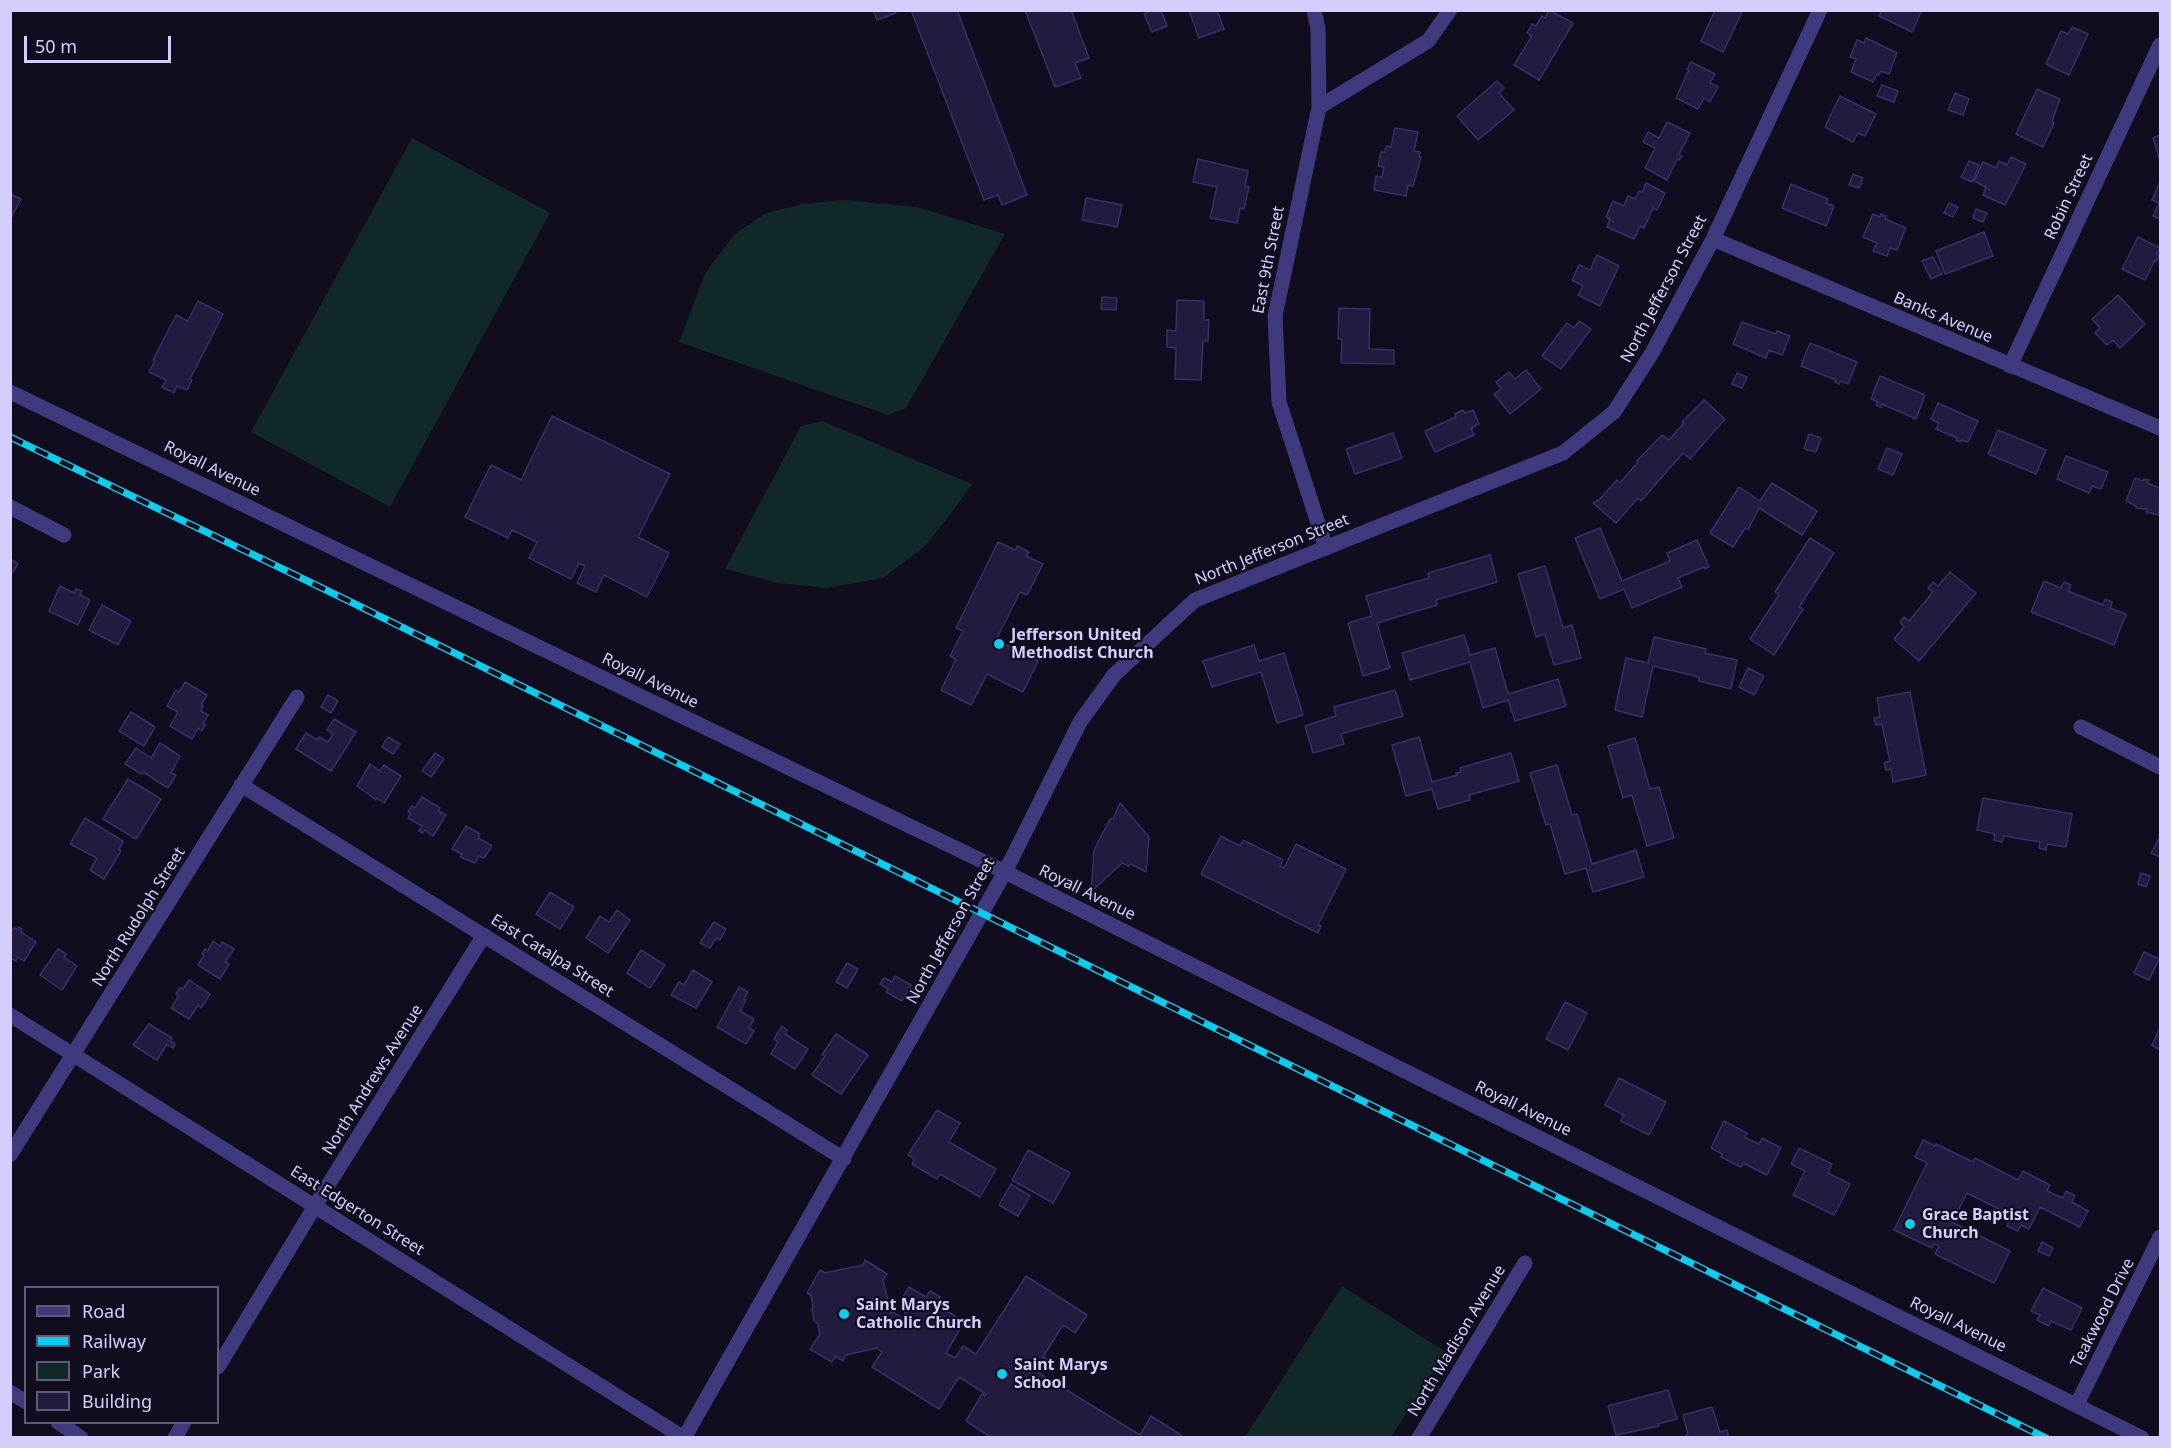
<!DOCTYPE html>
<html>
<head>
<meta charset="utf-8">
<style>
	body { margin:0 }
	#map { position:relative; width:2171px; height:1448px; overflow:hidden; background:#110d1f; font-family:"Noto Sans",sans-serif }
	canvas { display:block }
	.frame { position:absolute; inset:0; border:12px solid #d5cefd; pointer-events:none }
	.legend { position:absolute; left:24px; top:1286px; width:195px; height:138px; box-sizing:border-box; background:#110d1f; border:2px solid #5f5a78; margin:0; padding:8px 10px; list-style:none; font-size:18px; color:#d5cefd }
	.legend li { display:flex; align-items:center; gap:12px; height:30px }
	.legend b { width:30px; border:2px solid #5f5a78 }
	.scale { position:absolute; left:24px; top:36px; width:147px; height:27px; box-sizing:border-box; border:3px solid #d5cefd; border-top:0; padding-left:8px; font-size:18px; line-height:21px; white-space:nowrap; color:#d5cefd; -webkit-text-stroke:4px #110d1f; paint-order:stroke }
</style>
</head>
<body>
<div id="map">
<canvas width="2171" height="1448"></canvas>
<div class="frame"></div>
<ul class="legend">
<li><b style="height:8px;background:#3f3a7d"></b>Road</li>
<li><b style="height:8px;background:#0aceed"></b>Railway</li>
<li><b style="height:16px;background:#112929"></b>Park</li>
<li><b style="height:16px;background:#231a40"></b>Building</li>
</ul>
<div class="scale">50 m</div>
</div>
<script>
const ctx = document.querySelector('canvas').getContext('2d');
ctx.lineJoin = 'round';
function paint(path, color) {
  ctx.fillStyle = color;
  ctx.fill(path, 'evenodd');
}
function poly(rows) {
  const path = new Path2D();
  for (const r of rows) {
    path.moveTo(r[0], r[1]);
    for (let i = 2; i < r.length; i += 2) path.lineTo(r[i], r[i + 1]);
  }
  return path;
}
function stroke(path, color, width, dash) {
  ctx.strokeStyle = color;
  ctx.lineWidth = width;
  ctx.lineCap = dash ? 'butt' : 'round';
  ctx.setLineDash(dash || []);
  ctx.stroke(path);
}
function drawText(font, color, halo, rows, align = 'center') {
  ctx.font = font + ' "Noto Sans",sans-serif';
  ctx.lineWidth = 4.5;
  ctx.setLineDash([]);
  ctx.textBaseline = 'middle';
  ctx.strokeStyle = halo;
  ctx.fillStyle = color;
  for (const [text, x, y, turn = 0] of rows) {
    ctx.save();
    ctx.translate(x, y);
    ctx.rotate((+turn || 0) * Math.PI / 180);
    ctx.textAlign = isNaN(turn) ? turn : align;
    if (halo) ctx.strokeText(text, 0, 0);
    ctx.fillText(text, 0, 0);
    ctx.restore();
  }
}
paint(poly([
	[412,138,550,213,390,507,251,432],
	[844,200,917,207,1005,234,906,408,888,415,679,342,706,272,736,233,766,213,802,204],
	[822,421,972,484,949,516,924,547,883,578,827,588,778,583,725,569,801,426],
	[1342,1286,1446,1352,1391,1437,1245,1437]
]), '#112929');
const building = poly([
	[873,10,895,10,896,13,877,20,873,10],
	[911,10,957,10,1027,195,1002,205,998,195,984,200,911,10],
	[1025,10,1071,10,1089,58,1075,63,1081,78,1055,87,1025,10],
	[1153,10,1161,10,1167,26,1152,32,1144,14,1153,10],
	[1189,10,1217,10,1224,29,1199,38,1189,10],
	[1549,10,1573,23,1539,80,1514,65,1532,36,1527,33,1532,24,1536,26,1542,16,1545,18,1549,10],
	[1715,10,1743,10,1723,52,1701,41,1715,10],
	[1882,10,1922,10,1912,32,1879,16,1882,10],
	[2072,27,2088,34,2069,75,2046,64,2061,31,2068,34,2072,27],
	[1866,38,1897,53,1889,74,1881,71,1879,75,1877,74,1873,82,1851,72,1856,59,1850,57,1857,40,1864,43,1866,38],
	[1691,62,1715,74,1710,83,1718,87,1710,102,1704,98,1698,109,1676,98,1689,70,1687,69,1691,62],
	[1497,81,1504,88,1499,93,1514,110,1478,140,1457,116,1497,81],
	[1882,85,1898,91,1894,102,1877,96,1882,85],
	[2037,89,2060,99,2052,121,2054,123,2043,147,2016,134,2037,89],
	[1955,93,1969,99,1963,115,1948,110,1955,93],
	[1840,96,1876,114,1865,136,1858,133,1853,142,1825,127,1840,96],
	[1667,122,1690,133,1679,154,1682,156,1679,160,1677,159,1667,180,1645,168,1655,148,1643,142,1648,132,1659,138,1667,122],
	[1395,128,1418,132,1414,151,1420,152,1419,157,1421,157,1413,186,1408,185,1406,196,1374,190,1376,176,1382,177,1384,167,1378,166,1381,152,1385,152,1386,146,1391,147,1395,128],
	[2160,135,2160,161,2153,138,2160,135],
	[2011,157,2026,164,2005,205,1983,195,1986,187,1974,181,1983,162,1996,168,1999,161,2007,165,2011,157],
	[1198,159,1248,171,1245,186,1249,187,1244,209,1240,208,1237,223,1210,218,1217,187,1193,182,1198,159],
	[1969,161,1979,165,1972,182,1961,177,1969,161],
	[1853,174,1863,178,1859,188,1849,185,1853,174],
	[1646,183,1665,193,1657,210,1653,208,1644,228,1640,226,1634,239,1607,227,1610,219,1606,217,1613,201,1624,206,1628,196,1635,199,1639,191,1642,192,1646,183],
	[1791,184,1828,199,1826,203,1834,206,1826,226,1782,208,1791,184],
	[2159,184,2160,185,2160,219,2153,216,2159,203,2152,200,2159,184],
	[10,194,21,199,10,220,10,194],
	[1086,198,1122,205,1117,227,1082,220,1086,198],
	[1949,203,1958,207,1953,217,1944,213,1949,203],
	[1976,209,1987,213,1983,222,1973,218,1976,209],
	[1873,214,1880,217,1881,214,1886,216,1885,219,1906,228,1897,250,1890,248,1887,256,1873,251,1877,243,1863,237,1873,214],
	[1984,232,1993,256,1945,274,1936,251,1984,232],
	[2138,237,2160,248,2156,254,2159,256,2157,261,2155,260,2145,280,2122,269,2138,237],
	[1597,255,1619,266,1600,306,1578,295,1583,286,1572,280,1579,265,1590,270,1597,255],
	[1933,257,1942,274,1931,279,1922,261,1933,257],
	[2118,295,2145,324,2120,348,2113,340,2107,345,2095,333,2100,328,2092,319,2118,295],
	[1102,297,1117,298,1116,310,1101,309,1102,297],
	[1177,300,1204,301,1204,320,1209,320,1208,341,1203,341,1201,380,1175,379,1176,348,1167,347,1167,330,1176,331,1177,300],
	[198,301,223,314,190,379,192,380,187,390,177,386,174,393,162,387,166,380,149,372,155,360,153,360,176,315,188,321,198,301],
	[1339,308,1370,309,1369,349,1394,350,1394,364,1341,363,1342,339,1338,339,1339,308],
	[1579,321,1591,329,1561,369,1542,356,1567,323,1574,328,1579,321],
	[1742,322,1776,334,1777,331,1790,336,1782,355,1769,350,1766,358,1733,344,1742,322],
	[1810,343,1857,362,1848,384,1841,381,1839,384,1835,382,1836,380,1801,366,1810,343],
	[1526,370,1541,389,1510,414,1494,394,1501,389,1496,382,1509,372,1515,379,1526,370],
	[1737,373,1747,377,1742,388,1732,384,1737,373],
	[1880,376,1925,395,1916,419,1882,404,1881,407,1876,405,1878,402,1871,399,1880,376],
	[1704,400,1725,419,1690,459,1683,453,1641,501,1638,498,1616,523,1593,503,1597,500,1598,501,1617,480,1620,483,1638,462,1637,461,1662,435,1669,440,1684,423,1682,422,1704,400],
	[1938,403,1978,421,1968,442,1962,440,1961,442,1956,440,1957,438,1936,429,1939,423,1931,419,1938,403],
	[1463,410,1465,413,1473,410,1479,424,1471,428,1474,435,1435,452,1425,431,1456,417,1455,414,1463,410],
	[552,416,670,474,638,537,669,553,647,597,604,575,596,592,577,583,585,566,579,563,571,579,529,558,537,542,512,530,508,538,465,517,491,465,521,480,552,416],
	[1998,430,2046,450,2036,474,1988,454,1998,430],
	[1393,433,1402,458,1355,474,1346,449,1393,433],
	[1809,434,1821,438,1816,452,1804,449,1809,434],
	[1887,448,1902,454,1893,475,1878,469,1887,448],
	[2066,456,2108,472,2101,489,2092,486,2089,493,2057,479,2066,456],
	[2135,478,2143,481,2144,479,2149,480,2147,483,2160,488,2159,515,2146,512,2147,509,2136,508,2136,506,2126,501,2135,478],
	[1772,483,1817,511,1802,535,1759,508,1748,530,1745,528,1733,547,1710,533,1739,487,1760,501,1772,483],
	[1600,528,1622,581,1670,561,1667,553,1697,540,1709,567,1705,569,1704,567,1678,578,1682,587,1632,608,1624,589,1600,599,1575,538,1600,528],
	[1810,538,1834,553,1799,607,1803,609,1774,655,1750,639,1779,595,1775,592,1810,538],
	[998,542,1015,550,1017,546,1029,552,1026,556,1043,564,1027,595,1020,592,996,640,1038,661,1023,692,987,674,971,705,941,690,956,659,950,656,963,631,956,628,998,542],
	[1490,555,1497,582,1436,600,1437,605,1377,623,1390,668,1363,676,1348,623,1372,616,1366,596,1429,578,1428,573,1490,555],
	[10,559,18,564,10,576,10,559],
	[1545,566,1563,628,1572,625,1581,658,1554,665,1545,634,1536,637,1518,574,1545,566],
	[1950,572,1976,593,1919,661,1894,639,1904,627,1900,622,1904,617,1909,621,1933,592,1928,588,1933,582,1938,586,1950,572],
	[2044,581,2061,588,2064,582,2071,585,2068,591,2103,605,2105,599,2112,602,2110,608,2126,614,2114,645,2031,612,2044,581],
	[60,586,74,593,76,589,82,591,80,595,90,600,78,625,49,611,60,586],
	[102,605,131,621,118,645,89,630,102,605],
	[1464,635,1470,655,1495,648,1508,694,1558,679,1566,706,1515,721,1508,700,1483,708,1470,662,1410,680,1402,653,1464,635],
	[1654,637,1706,649,1705,653,1737,660,1731,689,1699,681,1699,677,1653,666,1642,717,1615,710,1626,658,1648,663,1654,637],
	[1254,645,1259,661,1284,653,1303,715,1277,723,1261,672,1212,687,1203,661,1254,645],
	[1748,668,1764,676,1754,695,1739,687,1748,668],
	[185,682,207,695,201,705,203,706,201,711,208,715,203,724,205,725,202,731,198,728,192,739,170,726,178,712,167,706,176,690,179,692,185,682],
	[1395,690,1403,716,1341,734,1344,744,1313,753,1305,726,1336,716,1334,707,1395,690],
	[1910,692,1926,775,1893,782,1891,769,1886,770,1884,763,1890,761,1882,724,1876,725,1874,718,1880,717,1877,698,1910,692],
	[328,695,338,701,331,713,321,707,328,695],
	[131,712,155,727,144,746,119,731,131,712],
	[334,719,356,732,331,771,296,749,306,733,317,740,319,737,328,742,333,734,327,730,334,719],
	[388,737,400,744,393,754,382,747,388,737],
	[1419,737,1432,782,1457,775,1456,773,1461,772,1460,768,1511,753,1519,781,1469,795,1470,800,1438,809,1432,789,1406,796,1392,745,1419,737],
	[1635,738,1650,789,1659,787,1674,838,1647,846,1632,795,1623,798,1608,746,1635,738],
	[160,743,180,756,171,773,176,775,168,788,143,772,141,774,125,764,136,748,151,758,160,743],
	[435,753,444,759,431,777,422,771,435,753],
	[370,764,380,771,384,765,401,776,384,803,377,798,376,800,357,786,370,764],
	[1557,765,1572,815,1577,814,1592,864,1636,850,1644,877,1593,892,1586,868,1565,874,1550,824,1546,825,1530,773,1557,765],
	[128,779,161,799,136,839,103,819,128,779],
	[422,797,440,808,438,811,446,815,433,836,425,830,423,833,419,831,422,826,408,818,411,813,408,812,412,806,415,808,422,797],
	[1983,798,2072,814,2066,847,2047,844,2046,850,2039,848,2040,842,2004,836,2002,842,1994,840,1995,834,1977,830,1983,798],
	[1120,803,1149,837,1146,872,1131,864,1129,866,1122,863,1091,892,1094,850,1110,819,1113,819,1120,803],
	[85,818,123,841,119,849,121,851,104,879,90,870,97,858,70,844,85,818],
	[466,826,480,834,478,838,492,846,484,858,479,856,475,863,460,857,462,854,452,849,466,826],
	[1221,836,1240,846,1243,840,1283,860,1280,866,1284,868,1296,844,1346,869,1318,925,1321,926,1318,933,1201,874,1221,836],
	[2160,837,2160,857,2151,853,2160,837],
	[2141,873,2150,876,2146,887,2138,884,2141,873],
	[550,892,574,907,560,929,536,914,550,892],
	[617,910,630,920,608,953,586,938,600,916,609,922,617,910],
	[714,922,726,929,720,940,716,938,710,948,700,943,714,922],
	[19,927,22,929,21,932,36,942,24,961,18,957,16,961,10,958,10,934,14,928,17,929,19,927],
	[213,941,220,946,222,942,234,949,225,962,229,964,220,979,198,965,204,955,202,954,205,949,208,951,213,941],
	[58,949,66,954,64,957,77,966,62,990,40,975,58,949],
	[641,950,665,965,650,988,627,973,641,950],
	[2144,952,2159,959,2149,980,2134,973,2144,952],
	[847,963,858,969,847,988,836,982,847,963],
	[693,970,712,982,696,1008,671,995,679,982,684,985,693,970],
	[895,976,911,985,902,1001,886,992,888,989,880,984,884,978,892,982,895,976],
	[189,980,210,994,201,1008,198,1005,189,1019,171,1008,179,996,176,994,180,988,183,989,189,980],
	[739,987,748,992,744,999,746,1000,740,1011,754,1019,749,1028,754,1031,746,1044,717,1027,739,987],
	[1565,1002,1587,1013,1568,1050,1546,1039,1565,1002],
	[149,1024,172,1038,170,1041,175,1044,173,1048,167,1044,157,1060,133,1045,149,1024],
	[782,1026,787,1030,785,1034,808,1049,795,1069,771,1054,778,1042,774,1039,782,1026],
	[2160,1027,2160,1050,2152,1045,2160,1027],
	[836,1034,868,1055,841,1094,812,1075,825,1056,822,1055,836,1034],
	[1619,1078,1666,1102,1649,1135,1621,1121,1624,1115,1605,1105,1619,1078],
	[937,1110,960,1123,949,1142,996,1169,980,1197,940,1174,937,1179,912,1164,915,1159,908,1155,937,1110],
	[1724,1121,1747,1133,1745,1138,1759,1144,1762,1138,1781,1148,1767,1175,1743,1163,1741,1167,1721,1157,1722,1154,1711,1148,1724,1121],
	[1923,1140,1935,1146,1936,1144,1973,1162,1975,1158,2018,1180,2023,1171,2050,1185,2047,1191,2063,1198,2066,1191,2075,1196,2072,1202,2088,1211,2080,1227,2040,1207,2029,1229,2021,1225,2018,1231,2007,1226,2009,1220,2001,1216,2003,1211,1967,1193,1952,1222,2010,1251,1994,1283,1935,1254,1939,1246,1934,1244,1932,1248,1894,1230,1927,1163,1915,1157,1923,1140],
	[1799,1148,1832,1164,1828,1173,1850,1184,1834,1215,1793,1195,1805,1171,1791,1164,1799,1148],
	[1028,1150,1070,1173,1053,1203,1012,1180,1028,1150],
	[1011,1184,1030,1196,1018,1216,999,1205,1011,1184],
	[2042,1242,2053,1248,2049,1256,2038,1251,2042,1242],
	[865,1260,887,1274,883,1280,891,1313,893,1312,902,1318,910,1305,901,1300,909,1287,926,1297,930,1291,940,1297,936,1304,964,1322,946,1353,955,1358,963,1346,976,1354,1026,1276,1087,1315,1075,1333,1063,1325,1043,1357,1048,1360,1045,1366,1039,1363,1034,1370,1140,1435,1151,1416,1181,1435,1179,1438,992,1438,966,1421,982,1394,985,1396,986,1394,959,1377,939,1409,872,1367,882,1352,877,1348,846,1355,843,1361,835,1356,832,1362,810,1349,820,1334,818,1324,814,1321,812,1309,813,1306,811,1295,807,1293,820,1270,825,1273,863,1265,865,1260],
	[2043,1288,2082,1308,2071,1330,2051,1321,2049,1326,2037,1320,2040,1315,2031,1311,2043,1288],
	[1668,1390,1677,1419,1658,1424,1659,1426,1616,1435,1608,1406,1668,1390],
	[1712,1407,1720,1432,1727,1430,1729,1438,1687,1438,1686,1435,1688,1434,1683,1415,1712,1407]
]);
paint(building, '#231a40');
stroke(building, '#3c2d6b', 1.5);
stroke(poly([
	[1314,10,1318,29,1319,107,1275,316,1279,402,1326,548],
	[1319,107,1428,41,1450,10],
	[1713,239,2160,428],
	[2010,366,2160,45],
	[10,507,64,535],
	[2081,727,2160,767],
	[241,785,844,1159],
	[1005,872,1080,722,1114,675,1195,600,1563,453,1614,412,1652,353,1713,239,1820,10],
	[10,1015,684,1438],
	[10,1155,297,697],
	[218,1367,315,1206,484,935],
	[10,1392,26,1402],
	[2077,1404,2160,1237],
	[58,1422,81,1438],
	[175,1438,184,1422],
	[1419,1438,1525,1263]
]), '#3f3a7d', 15);
stroke(poly([
	[10,392,1005,872,2142,1438],
	[684,1438,1005,872]
]), '#3f3a7d', 15);
const rail = poly([
	[10,437,353,603,2046,1438]
]);
stroke(rail, '#0aceed', 7);
stroke(rail, '#110d1f', 4.5, [14]);
for (const [x, y, r, color] of [
	[999,644,6,"#0aceed"],
	[1910,1224,6,"#0aceed"],
	[844,1314,6,"#0aceed"],
	[1002,1374,6,"#0aceed"]
]) {
  const dot = new Path2D();
  dot.arc(x, y, r, 0, 2 * Math.PI);
  ctx.fillStyle = color;
  ctx.fill(dot);
  stroke(dot, '#110d1f', 2);
}
drawText('16px', '#d5cefd', '#110d1f', [
	["Robin Street",2069,197,-65],
	["East 9th Street",1269,260,-79],
	["North Jefferson Street",1664,289,-62],
	["Banks Avenue",1943,318,23],
	["Royall Avenue",212,469,26],
	["North Jefferson Street",1272,550,-22],
	["Royall Avenue",650,681,26],
	["Royall Avenue",1087,893,26],
	["North Rudolph Street",139,917,-58],
	["North Jefferson Street",951,931,-61],
	["East Catalpa Street",552,956,32],
	["North Andrews Avenue",373,1080,-58],
	["Royall Avenue",1523,1109,26],
	["East Edgerton Street",357,1211,32],
	["Teakwood Drive",2103,1313,-63],
	["Royall Avenue",1958,1325,26],
	["North Madison Avenue",1457,1341,-59]
]);
drawText('bold 16px', '#d5cefd', '#110d1f', [
	["Jefferson United",1011,635],
	["Methodist Church",1011,653],
	["Grace Baptist",1922,1215],
	["Church",1922,1233],
	["Saint Marys",856,1305],
	["Catholic Church",856,1323],
	["Saint Marys",1014,1365],
	["School",1014,1383]
], 'left');
</script>
</body>
</html>
